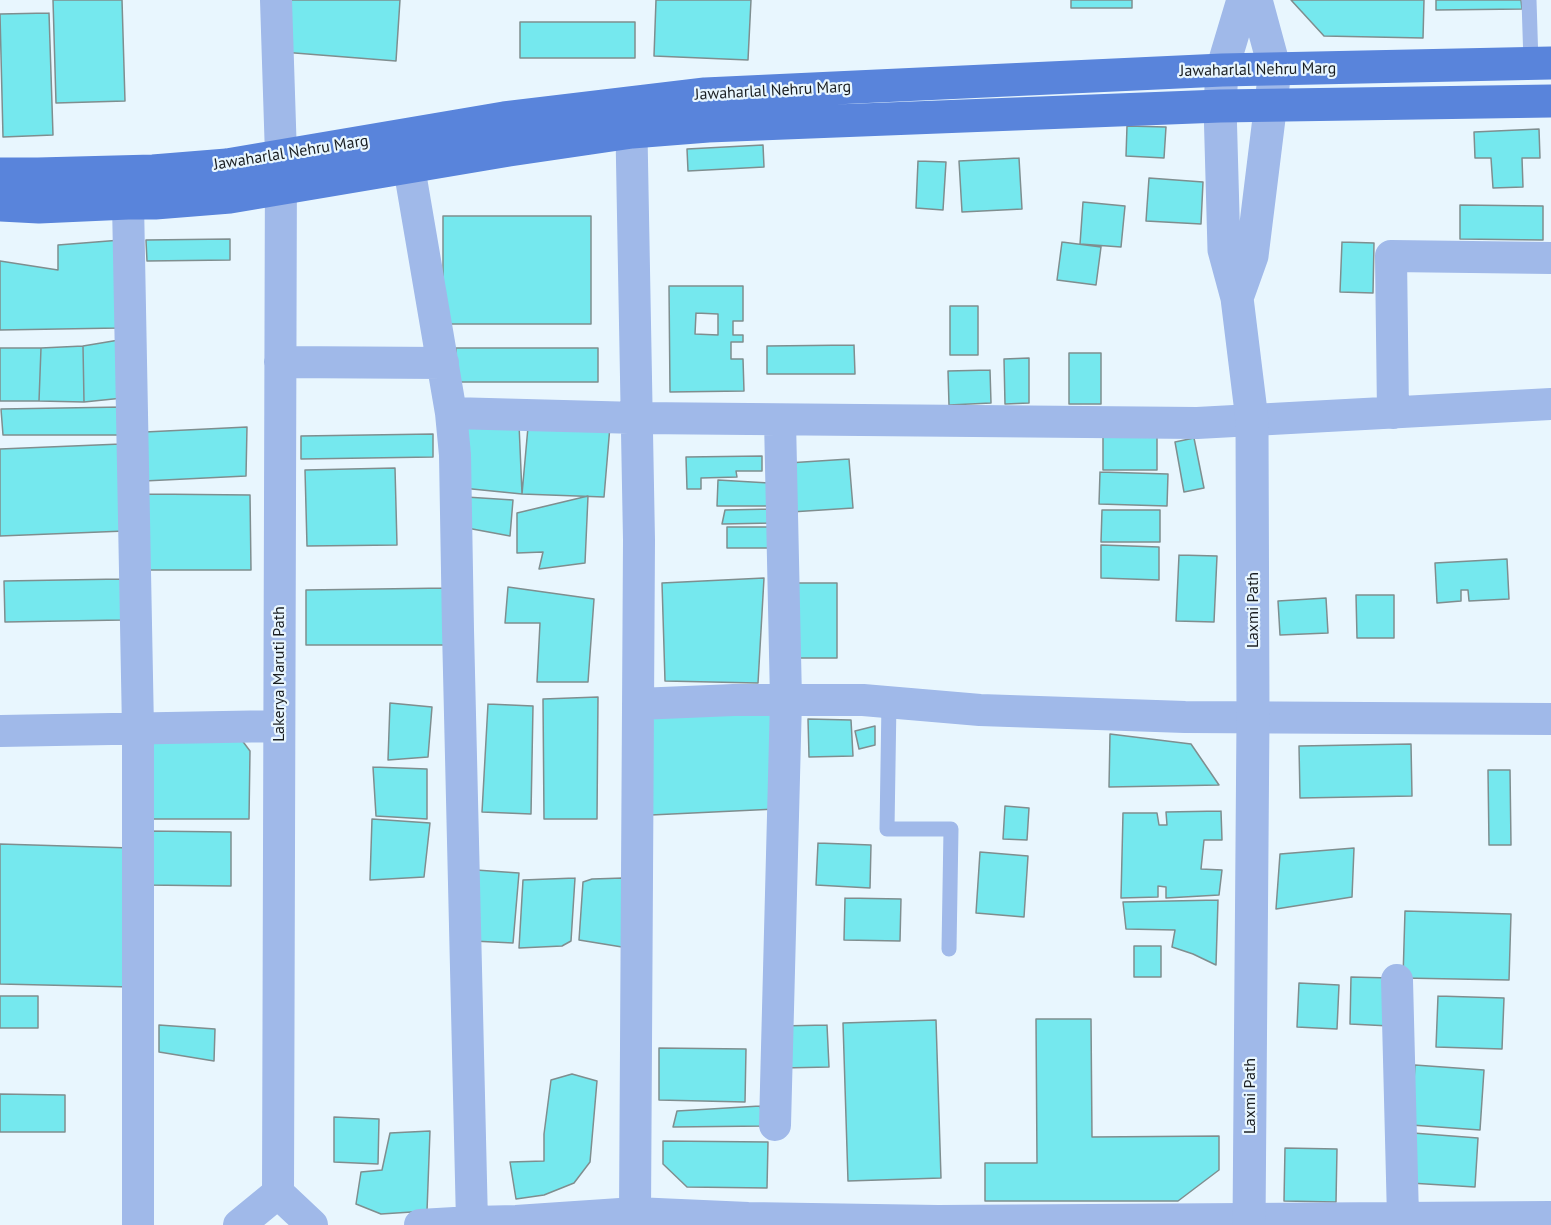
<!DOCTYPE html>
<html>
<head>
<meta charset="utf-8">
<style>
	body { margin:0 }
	canvas { display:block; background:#e8f6fe }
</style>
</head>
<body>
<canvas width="1551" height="1225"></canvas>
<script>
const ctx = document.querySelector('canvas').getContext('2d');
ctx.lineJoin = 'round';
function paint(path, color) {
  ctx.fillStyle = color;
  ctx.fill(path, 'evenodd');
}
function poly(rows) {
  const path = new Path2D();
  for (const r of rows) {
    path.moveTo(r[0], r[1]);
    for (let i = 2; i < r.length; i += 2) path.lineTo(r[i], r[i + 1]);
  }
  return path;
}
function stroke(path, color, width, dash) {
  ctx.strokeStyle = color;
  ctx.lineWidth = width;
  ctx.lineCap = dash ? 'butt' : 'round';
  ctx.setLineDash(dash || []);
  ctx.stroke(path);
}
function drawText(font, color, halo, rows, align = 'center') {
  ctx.font = font + ' "PT Sans",sans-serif';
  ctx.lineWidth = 4.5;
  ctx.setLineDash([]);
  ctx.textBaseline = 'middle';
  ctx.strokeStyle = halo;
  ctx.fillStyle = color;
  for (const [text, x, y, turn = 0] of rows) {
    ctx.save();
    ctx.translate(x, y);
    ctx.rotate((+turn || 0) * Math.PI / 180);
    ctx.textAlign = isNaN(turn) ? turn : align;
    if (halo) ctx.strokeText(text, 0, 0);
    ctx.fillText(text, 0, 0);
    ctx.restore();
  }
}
const building = poly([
	[53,0,122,0,125,101,56,103,53,0],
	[286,0,400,0,396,61,282,52,286,0],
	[656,0,751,0,748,60,654,56,656,0],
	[1071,0,1132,0,1132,8,1071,8,1071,0],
	[1291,0,1424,0,1423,38,1324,36,1291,0],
	[1436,0,1521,0,1522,9,1436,10,1436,0],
	[49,13,53,135,3,137,0,14,49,13],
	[520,22,635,22,635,58,520,58,520,22],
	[1127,126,1166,127,1164,158,1126,156,1127,126],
	[1539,129,1540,158,1522,158,1523,187,1493,188,1491,158,1475,158,1474,132,1539,129],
	[763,145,764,167,688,171,687,149,763,145],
	[1019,158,1022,209,962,212,959,161,1019,158],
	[918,161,946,162,943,210,916,208,918,161],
	[1149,178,1203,182,1201,224,1146,221,1149,178],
	[1083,202,1125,206,1121,247,1080,244,1083,202],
	[1460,205,1543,206,1543,240,1460,239,1460,205],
	[443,216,591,216,591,324,443,324,443,216],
	[230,239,230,260,147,261,146,240,230,239],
	[121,240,119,328,0,330,0,261,58,270,58,245,121,240],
	[1062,242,1101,247,1096,285,1057,280,1062,242],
	[1342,242,1374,243,1373,293,1340,292,1342,242],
	[669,286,743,286,743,321,733,321,733,335,743,335,743,342,731,342,731,359,743,359,744,391,670,392,669,286],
	[696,313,718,314,718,335,695,334,696,313],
	[950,306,978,306,978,355,950,355,950,306],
	[125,339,123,398,84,402,83,346,125,339],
	[854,345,855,374,767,374,767,346,854,345],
	[83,346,84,402,39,401,41,348,83,346],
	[0,348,41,348,39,401,0,401,0,348],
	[456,348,598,348,598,382,456,382,456,348],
	[1069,353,1101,353,1101,404,1069,404,1069,353],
	[1029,358,1029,403,1005,404,1004,359,1029,358],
	[990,370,991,403,949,405,948,371,990,370],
	[123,407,123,435,3,435,1,409,123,407],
	[519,424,522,494,462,488,467,427,519,424],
	[610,426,604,497,522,494,528,427,610,426],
	[247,427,246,476,144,481,145,432,247,427],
	[433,434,433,457,301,459,301,436,433,434],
	[1157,434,1157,470,1103,470,1103,435,1157,434],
	[1194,438,1204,488,1184,492,1175,442,1194,438],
	[121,444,125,531,0,536,0,449,121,444],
	[762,456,762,471,736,471,737,477,701,478,701,489,687,489,686,457,762,456],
	[849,459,853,508,791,512,788,463,849,459],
	[395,468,397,545,307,546,305,470,395,468],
	[1100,472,1168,474,1167,506,1099,504,1100,472],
	[718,480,769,483,769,506,717,506,718,480],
	[148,494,250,495,251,570,146,570,148,494],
	[588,496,585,563,539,569,543,552,517,553,517,513,588,496],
	[466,497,513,500,510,536,467,528,466,497],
	[774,509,773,523,722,524,725,510,774,509],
	[1102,510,1160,510,1160,542,1101,542,1102,510],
	[727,527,772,527,772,548,727,548,727,527],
	[1101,545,1159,547,1159,580,1101,578,1101,545],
	[1179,555,1217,556,1214,622,1176,621,1179,555],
	[1507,559,1509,599,1469,601,1468,590,1461,590,1461,601,1437,603,1435,563,1507,559],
	[764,578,758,683,665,681,662,583,764,578],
	[121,579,122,620,5,622,4,581,121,579],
	[796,583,837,583,837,658,795,658,796,583],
	[508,587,594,599,588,682,537,682,540,623,505,623,508,587],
	[447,588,450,645,306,645,306,590,447,588],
	[1356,595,1394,595,1394,638,1357,638,1356,595],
	[1326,598,1328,633,1280,635,1278,601,1326,598],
	[598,697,597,819,544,819,543,699,598,697],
	[390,703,432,707,428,757,388,760,390,703],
	[488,704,533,706,531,814,482,812,488,704],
	[772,711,776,809,651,815,646,718,772,711],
	[808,719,851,720,853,756,809,757,808,719],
	[875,726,875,745,859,749,855,731,875,726],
	[147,730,241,739,250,751,249,819,149,819,147,730],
	[1110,734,1191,744,1219,785,1109,787,1110,734],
	[1411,744,1412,796,1300,798,1299,746,1411,744],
	[373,767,427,769,427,819,376,816,373,767],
	[1488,770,1510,770,1511,845,1489,845,1488,770],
	[1005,806,1029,808,1027,840,1003,839,1005,806],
	[1221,811,1222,840,1204,840,1201,869,1222,870,1219,895,1166,898,1166,887,1158,886,1158,897,1121,898,1123,813,1157,813,1159,825,1167,825,1166,812,1221,811],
	[372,819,430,823,424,877,370,880,372,819],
	[145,831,231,832,231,886,145,885,145,831],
	[818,843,871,845,870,888,816,885,818,843],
	[0,844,131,848,132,987,0,984,0,844],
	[1354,848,1352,897,1276,909,1280,854,1354,848],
	[980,852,1028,856,1024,917,976,913,980,852],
	[476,870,519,873,513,943,473,941,476,870],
	[575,878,571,941,562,946,519,948,523,880,575,878],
	[623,878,622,947,579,940,583,882,592,879,623,878],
	[845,898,901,899,900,941,844,940,845,898],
	[1218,900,1216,965,1193,954,1172,947,1175,930,1126,929,1123,902,1218,900],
	[1405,911,1511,914,1509,980,1403,978,1405,911],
	[1134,946,1161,946,1161,977,1134,977,1134,946],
	[1351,977,1391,978,1390,1026,1350,1024,1351,977],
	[1299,983,1339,985,1337,1029,1297,1027,1299,983],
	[0,996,38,996,38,1028,0,1028,0,996],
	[1438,996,1504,998,1502,1049,1436,1047,1438,996],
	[1036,1019,1091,1019,1092,1137,1219,1136,1219,1170,1178,1201,985,1201,985,1163,1037,1163,1036,1019],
	[936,1020,941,1178,848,1181,843,1023,936,1020],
	[159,1025,215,1029,214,1061,159,1052,159,1025],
	[827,1025,829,1067,782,1068,780,1026,827,1025],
	[659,1048,746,1049,745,1102,659,1100,659,1048],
	[1415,1065,1484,1070,1480,1130,1411,1125,1415,1065],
	[572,1074,597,1081,590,1162,574,1183,544,1195,516,1199,510,1162,544,1161,544,1134,551,1080,572,1074],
	[0,1094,65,1095,65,1132,0,1132,0,1094],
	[760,1106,765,1126,673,1127,677,1111,760,1106],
	[334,1117,379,1119,378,1164,334,1162,334,1117],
	[430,1131,427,1211,381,1214,356,1204,361,1172,382,1170,390,1133,430,1131],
	[1413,1133,1478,1138,1475,1187,1410,1183,1413,1133],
	[663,1141,768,1142,767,1188,687,1187,663,1164,663,1141],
	[1285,1148,1337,1149,1336,1202,1284,1201,1285,1148]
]);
paint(building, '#75e8ee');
stroke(building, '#7f8e8f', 1.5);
stroke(poly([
	[1529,0,1531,63],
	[889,702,887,829,951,829,949,949]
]), '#a0b9e9', 15);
stroke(poly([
	[276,0,281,156,278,1193],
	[631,107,639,540,635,1213],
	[409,167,451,413,455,455,458,630,472,1222],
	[128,203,138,729,138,1225],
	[280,362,443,363],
	[451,413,638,418,1197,423,1551,404],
	[1393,413,1391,256,1551,258],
	[638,704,734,700,863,700,980,710,1185,717,1551,719],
	[0,731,279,726],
	[1397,980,1403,1218],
	[775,1125,786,700,780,420],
	[239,1225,278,1193,312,1225],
	[420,1225,472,1222,516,1221,635,1213,748,1218,938,1221,1551,1217]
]), '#a0b9e9', 32);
stroke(poly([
	[1243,0,1222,70,1220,106,1224,250,1237,298,1252,420,1253,718,1249,1225],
	[1237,298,1252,256,1275,70,1256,0]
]), '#a0b9e9', 33);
stroke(poly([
	[0,174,38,174,153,171,227,165,504,118,705,94,1222,70,1551,63],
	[0,205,39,207,128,203,155,203,230,197,509,150,632,132,708,126,1220,106,1551,101]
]), '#5984db', 33);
drawText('16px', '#191d20', '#e8f6fe', [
	["Jawaharlal Nehru Marg",1258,70,-1],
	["Jawaharlal Nehru Marg",773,91,-3],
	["Jawaharlal Nehru Marg",291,153,-9],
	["Laxmi Path",1253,610,-90],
	["Lakerya Maruti Path",279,674,-90],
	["Laxmi Path",1250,1096,-90]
]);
</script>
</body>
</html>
